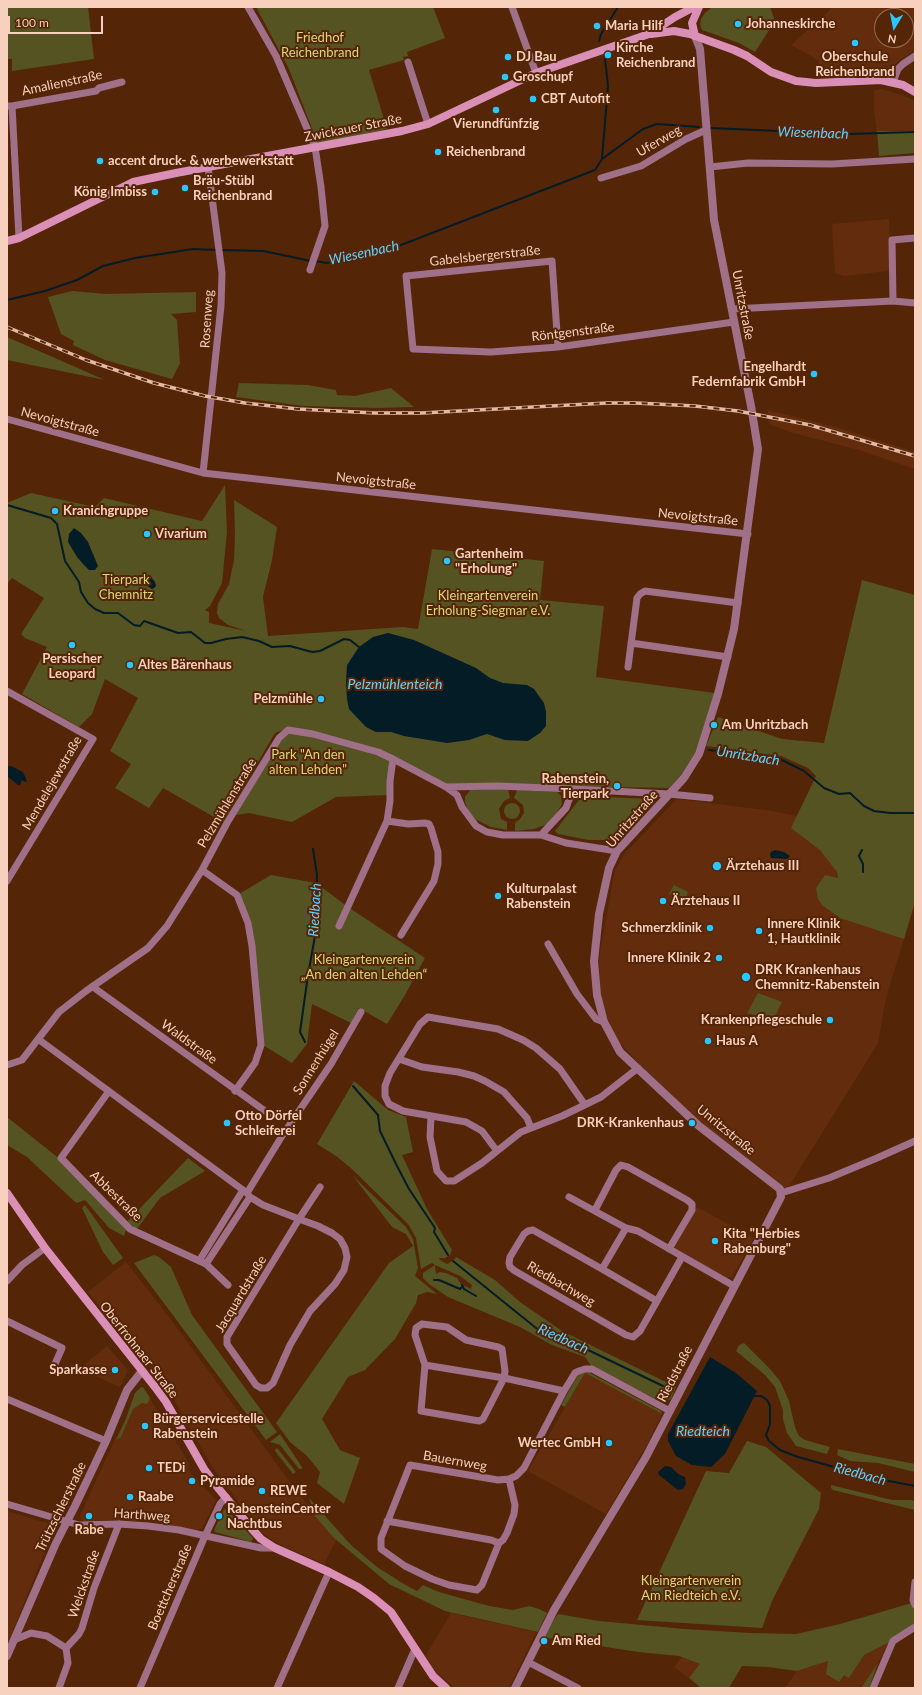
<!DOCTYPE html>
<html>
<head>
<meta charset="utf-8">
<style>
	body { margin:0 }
	#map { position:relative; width:922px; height:1695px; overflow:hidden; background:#552508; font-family:Lato,sans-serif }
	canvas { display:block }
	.frame { position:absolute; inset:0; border:8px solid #f8d1be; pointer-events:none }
	.north { position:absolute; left:874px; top:8px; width:40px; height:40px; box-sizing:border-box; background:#552508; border:1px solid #966a51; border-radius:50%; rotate:190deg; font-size:11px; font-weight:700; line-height:16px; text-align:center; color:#f8d1be }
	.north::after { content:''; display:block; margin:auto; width:14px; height:18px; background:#28c8ff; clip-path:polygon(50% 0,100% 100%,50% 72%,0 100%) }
	.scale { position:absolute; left:8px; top:16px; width:95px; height:18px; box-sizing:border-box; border:2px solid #f8d1be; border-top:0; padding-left:5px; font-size:12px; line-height:14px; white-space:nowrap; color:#f8d1be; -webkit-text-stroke:3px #552508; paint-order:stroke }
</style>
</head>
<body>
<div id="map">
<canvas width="922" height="1695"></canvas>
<div class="frame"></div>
<div class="north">N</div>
<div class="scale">100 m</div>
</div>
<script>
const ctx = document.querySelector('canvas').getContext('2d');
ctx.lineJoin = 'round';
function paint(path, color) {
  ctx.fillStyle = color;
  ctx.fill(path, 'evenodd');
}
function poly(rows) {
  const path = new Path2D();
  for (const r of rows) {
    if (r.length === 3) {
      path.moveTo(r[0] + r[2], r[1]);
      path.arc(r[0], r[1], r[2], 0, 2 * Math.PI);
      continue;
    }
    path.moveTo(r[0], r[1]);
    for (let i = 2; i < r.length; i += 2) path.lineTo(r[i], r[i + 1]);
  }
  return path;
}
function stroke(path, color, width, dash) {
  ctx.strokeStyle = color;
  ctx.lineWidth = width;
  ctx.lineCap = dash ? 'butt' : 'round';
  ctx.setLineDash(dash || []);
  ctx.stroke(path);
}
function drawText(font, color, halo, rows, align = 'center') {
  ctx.font = font + ' Lato,sans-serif';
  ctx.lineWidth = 4;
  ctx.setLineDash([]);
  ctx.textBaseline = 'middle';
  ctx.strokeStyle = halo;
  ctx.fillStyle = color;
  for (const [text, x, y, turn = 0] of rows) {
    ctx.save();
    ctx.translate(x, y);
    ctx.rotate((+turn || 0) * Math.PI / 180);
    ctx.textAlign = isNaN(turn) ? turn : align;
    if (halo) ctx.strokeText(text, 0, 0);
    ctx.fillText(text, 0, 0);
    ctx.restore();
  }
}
paint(poly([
	[833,7,915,7,915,50,898,61,887,75,882,76,823,77,818,60,791,45],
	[882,16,906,16,906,40,882,40],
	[882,89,902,95,915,101,915,131,877,131,874,110,874,90],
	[889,219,891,265,888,271,844,276,835,273,832,224],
	[768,410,839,428,915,452,915,469,859,450,790,432,769,424],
	[677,799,773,811,796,816,824,826,915,902,886,998,878,1043,786,1191,704,1126,645,1070,614,1036,600,995,599,958,615,870,625,853],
	[697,1207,754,1238,732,1277,726,1278,675,1248,675,1246],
	[126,1262,172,1321,300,1496,337,1538,324,1564,279,1544,265,1535,256,1526,211,1465,169,1391,88,1292],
	[107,1346,128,1370,120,1387,84,1371,87,1362],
	[585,1373,662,1414,647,1445,606,1514,528,1471],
	[143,1387,183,1453,189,1464,188,1469,195,1479,196,1478,216,1500,202,1528,197,1530,156,1522,110,1520,84,1521,79,1518,115,1439,125,1421,135,1393,140,1388],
	[7,1511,53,1525,54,1529,7,1645],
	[451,1613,536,1632,509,1688,455,1688,437,1673,431,1666,426,1655],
	[888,1643,878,1663,861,1688,785,1688,797,1671,828,1661,849,1678,864,1655],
	[682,1657,701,1664,689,1678,674,1667]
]), '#632d0d');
paint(poly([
	[7,7,88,7,94,59,12,71,12,59,7,59],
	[256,7,433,7,445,38,407,52,408,56,403,57,404,60,369,70,387,129,318,144,289,69],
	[712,7,770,7,775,21,755,52,739,43,702,30,700,24,701,19,705,13],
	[877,131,915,131,915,153,879,156],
	[72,291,106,294,196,292,196,312,171,314,177,320,180,363,172,379,105,360,73,345,74,341,61,334,48,297],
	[7,337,105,380,7,360],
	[239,383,308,385,336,390,337,395,355,396,391,388,414,407,376,408,303,406,236,397],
	[225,485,227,532,222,583,210,606,205,610,209,612,209,623,246,631,228,625,219,618,217,613,218,604,229,584,234,560,235,534,234,500,277,527,272,560,263,597,268,636,403,627,418,629,432,549,544,561,540,600,604,606,596,677,715,693,695,753,681,775,669,788,444,784,396,759,289,728,275,733,223,822,163,788,149,808,115,788,131,764,110,751,138,698,105,679,92,714,79,727,22,694,47,647,25,638,21,634,44,598,12,578,7,584,7,503,31,493,95,507,104,498,202,521],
	[862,580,915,595,915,902,904,939,840,918,822,905,818,899,816,888,825,875,838,878,837,872,820,850,791,828,816,776,808,768,781,756,706,746,718,717,782,739,824,743],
	[288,730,393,759,390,795,336,797,292,822,249,813,236,815,254,780],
	[500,789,508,789,510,798,504,801,499,809,501,819,507,822,507,830,491,827,475,819,467,808,465,802,465,797,470,790],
	[517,790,557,792,561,796,562,804,554,818,545,825,534,829,515,831,515,823,520,819,524,813,523,805,514,798],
	[582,796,650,799,612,840,588,840,558,834,555,831],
	[512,811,8],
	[271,875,316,883,348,907,425,958,405,995,387,1024,359,1008,351,1023,312,1004,307,1044,292,1063,263,1045,255,968,239,894],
	[674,885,688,892,684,901,669,894],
	[758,993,782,1002,773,1020,747,1013],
	[354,1081,388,1110,406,1117,413,1152,402,1155,427,1209,452,1250,450,1255,445,1258,439,1258,440,1260,447,1264,454,1260,456,1257,495,1280,520,1302,562,1331,676,1387,671,1399,665,1401,657,1398,656,1399,592,1367,585,1357,552,1345,520,1327,448,1297,429,1284,423,1278,423,1273,435,1265,432,1263,421,1269,416,1238,408,1224,352,1169,336,1156,317,1144],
	[435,1265,460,1276,472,1285,471,1289,461,1284,457,1278,446,1273,440,1272,436,1274],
	[7,1117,61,1160,126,1230,124,1236,109,1228,85,1200,77,1203,74,1201,27,1157,7,1145],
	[188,1158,205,1171,160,1198,137,1229,127,1222],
	[353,1176,406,1227,413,1239,418,1268,415,1276,437,1294,427,1292,418,1295,416,1303,395,1339,365,1370,348,1377,322,1419,340,1450,360,1458,344,1504,317,1483,320,1472,307,1456,290,1442,276,1423,389,1263,413,1246,406,1234,392,1227],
	[85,1205,123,1258,113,1265,103,1252,82,1208],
	[154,1255,159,1257,171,1267,192,1315,277,1432,266,1440,134,1263],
	[744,1343,770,1369,780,1381,789,1401,795,1427,799,1436,805,1440,830,1447,827,1454,796,1446,787,1433,783,1419,783,1410,775,1387,765,1375,736,1351,739,1345],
	[582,1373,590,1373,661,1411,662,1414,585,1373,565,1407,561,1405,577,1377],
	[143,1387,150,1398,147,1404,142,1403,133,1409,121,1437,116,1440,125,1421,135,1393,140,1388],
	[280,1434,302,1467,302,1469,299,1469,280,1445,270,1442],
	[747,1441,766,1447,821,1493,819,1509,772,1601,762,1628,637,1620,706,1471,729,1473],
	[276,1448,278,1449,296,1472,293,1474,275,1451],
	[838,1449,915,1464,915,1472,878,1463,850,1461,837,1455],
	[831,1485,892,1500,911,1500,915,1501,915,1510,833,1490,831,1488],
	[309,1498,351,1545,377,1567,404,1584,417,1591,423,1585,439,1592,489,1606,513,1610,529,1606,539,1609,547,1613,538,1632,445,1611,389,1584,334,1538,315,1516],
	[225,1509,227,1510,253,1538,251,1542,215,1532,214,1530,223,1511],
	[915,1602,915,1626,904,1631,888,1643,864,1655,849,1678,844,1675,839,1682,826,1674,828,1661,797,1671,768,1667,742,1666,729,1688,701,1688,689,1678,700,1664,679,1656,638,1652,542,1637,558,1614,599,1621,685,1629,750,1633,796,1634,840,1624],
	[878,1663,869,1688,861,1688]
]), '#545321');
paint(poly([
	[74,528,81,533,88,542,98,566,95,570,89,570,84,565,77,557,68,542,69,534],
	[144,576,147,576,151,577,155,582,156,586,154,588,152,589,144,584,143,579],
	[388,633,414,640,476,668,490,678,503,683,527,685,534,689,544,703,546,712,546,726,540,733,528,741,505,740,487,734,469,740,447,743,404,736,391,732,376,732,366,727,349,709,347,699,346,683,347,665,359,647,373,637],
	[7,766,11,766,23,772,27,781,25,782,22,780,20,785,18,785,7,776],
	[775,850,784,852,790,856,787,859,771,858,770,855,771,852],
	[710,1357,736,1373,757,1391,725,1454,711,1467,692,1465,676,1456,668,1441,668,1434],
	[665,1466,671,1467,678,1474,685,1477,686,1484,683,1489,678,1490,659,1475,658,1472]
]), '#041c26');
stroke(poly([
	[599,41,601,34,618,7],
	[711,128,848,134,915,132],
	[602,159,608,86,605,59],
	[221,250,263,251,311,261],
	[316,261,326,263,341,261,401,245,595,170,602,159,643,129,657,124,699,127],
	[7,300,45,291,77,280,103,266,135,258,193,249,217,250],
	[7,505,51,518,57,524,65,561,79,582,81,592,88,603,95,609,104,613,118,613,134,625,140,626,144,621,178,633,191,632,205,643,211,643,226,639,242,637,259,641,272,647,290,646,312,652,320,651,344,639,350,640,359,647],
	[709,750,780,759,804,771,824,788,839,794,850,793,864,806,874,811,890,813,915,813],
	[862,850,859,856,863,864,863,872],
	[305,1042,300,1032,308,975,315,936,317,875,313,849],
	[353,1086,378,1115,380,1131,397,1166,409,1189,435,1228,434,1232,448,1255],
	[453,1261,541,1332,586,1349,663,1386],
	[434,1280,439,1280,460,1289,462,1287],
	[462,1285,464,1289,476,1296],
	[755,1396,761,1396,767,1400,770,1406,770,1424,766,1435,769,1441,780,1450,798,1457,867,1476,880,1481,884,1480,915,1486]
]), '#041c26', 2);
stroke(poly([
	[248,7,276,56,315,147,321,187,325,226,310,270],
	[512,7,536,73],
	[408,62,428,124],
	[893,82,898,69,903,64,915,56],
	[7,106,12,106,96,91,99,88,122,82],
	[12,106,19,238],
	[710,167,748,163,832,164,915,159],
	[601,178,641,166,686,139,706,130],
	[893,301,892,240,915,238],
	[732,309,893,301,915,303],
	[558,347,552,261,406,276,413,349,491,352,558,347,734,322],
	[7,419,203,473,748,534],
	[203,473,221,306,222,273,208,167],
	[631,643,728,657],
	[628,667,637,598,640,594,645,591,738,603],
	[7,691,93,739,7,881],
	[446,787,497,786,573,789,669,794,710,798],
	[387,821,408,824,425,823,429,824,431,828,438,852,438,864,434,881,401,935],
	[541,835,566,808,573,789],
	[202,870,237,895,248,923,252,946,261,1045,255,1063,235,1091],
	[339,926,387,821,390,801,390,781,393,759],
	[548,944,577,994,596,1019,604,1022],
	[93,987,272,1116],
	[38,1039,247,1193,250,1197,206,1264],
	[399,1059,422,1067,458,1072,474,1076,485,1081,504,1092,511,1100,527,1118,531,1128],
	[7,1065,22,1060,59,1012,86,991,148,948,167,926,202,870,227,823,279,738,288,730,313,734,338,741,378,752,393,759,446,787,457,795,462,807,476,826,487,832,503,835,541,835,566,843,617,851],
	[109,1091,61,1158,130,1229,206,1264,228,1285],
	[431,1116,430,1137,437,1171,446,1181,454,1181,482,1163,521,1132,562,1116,601,1097,638,1068],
	[497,1151,482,1131,466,1122,403,1111,389,1104,385,1096,385,1086,390,1073,420,1024,428,1017,498,1029,523,1040,536,1048,560,1069,585,1105],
	[247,1193,282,1136,331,1064,361,1012],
	[781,1193,829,1178,877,1158,915,1141],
	[250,1197,263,1205,299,1219,318,1226,332,1233,340,1239,345,1248,347,1257,344,1270,335,1284,310,1311,290,1345,273,1383,267,1388,261,1388,256,1385,227,1344,227,1337,299,1219,320,1187],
	[569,1197,626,1228,638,1231,734,1286],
	[595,1210,616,1170,621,1165,628,1167,687,1200,692,1204,692,1210,669,1249],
	[626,1228,602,1269,533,1230,528,1231,524,1234,510,1257,509,1263,510,1267,515,1271,626,1335,633,1337,640,1331,682,1257],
	[199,1261,243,1190],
	[602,1269,657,1301],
	[7,1281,22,1265,45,1248],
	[7,1321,62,1348,55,1364],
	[422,1324,447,1327,466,1340,498,1347,502,1349,505,1371,504,1378,483,1419,479,1421,421,1411,425,1365,415,1335,416,1328,422,1324],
	[425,1365,504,1378,564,1391],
	[7,1399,106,1441],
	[509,1479,515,1505,514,1514,507,1533,503,1540,499,1543,482,1585,477,1590,449,1585,432,1579,405,1566,381,1549,381,1538,410,1465,498,1480,509,1479,516,1476,524,1468,564,1391,575,1373,579,1371,585,1369,592,1369,670,1411],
	[7,1504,79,1525,119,1524,148,1526,179,1530,261,1548,275,1548],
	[387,1521,491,1540,499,1543],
	[915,1582,913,1600,915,1605],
	[14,1640,31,1633,47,1636,66,1648,68,1663,59,1688],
	[66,1648,79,1634,82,1628,94,1588,119,1524],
	[528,1662,578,1688],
	[140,1688,205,1536,220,1504,226,1497],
	[277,1688,329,1572],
	[398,1688,415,1649],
	[873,1688,893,1641,915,1627]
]), '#9f7088', 7);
stroke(poly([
	[7,1656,56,1543,75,1506,106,1441,127,1390,142,1371],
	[515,1688,554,1610,646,1457,781,1197,780,1189,699,1126,620,1052,604,1022,597,995,594,961,599,914,609,868,617,851,684,778,699,754,718,694,734,629,758,449,751,406,714,220,700,49,695,36]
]), '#9f7088', 8);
stroke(poly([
	[651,34,674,31,690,34,734,50,747,56,771,72,796,81,816,83,881,80,903,85,915,92],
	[695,36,692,23,699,7],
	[7,241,19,238,133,182,176,173,402,131,428,124,536,73,649,34,675,17,694,7],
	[7,1193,45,1248,155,1387,166,1402,204,1469,218,1488,252,1529,261,1539,275,1548,329,1572,358,1587,374,1598,391,1612,433,1676,446,1688]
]), '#da90b6', 8);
const rail = poly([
	[7,327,86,360,154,383,205,396,245,403,298,409,375,413,422,413,607,403,636,403,695,406,738,411,810,425,915,456]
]);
stroke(rail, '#e3baa6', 3.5);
stroke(rail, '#552508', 2, [6]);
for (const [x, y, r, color] of [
	[738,24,4,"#28c8ff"],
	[597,26,4,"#28c8ff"],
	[855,43,4,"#28c8ff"],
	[608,55,4,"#28c8ff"],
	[508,57,4,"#28c8ff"],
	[505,77,4,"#28c8ff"],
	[533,99,4,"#28c8ff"],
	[496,110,4,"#28c8ff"],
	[438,152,4,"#28c8ff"],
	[100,161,4,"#28c8ff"],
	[185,188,4,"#28c8ff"],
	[155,192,4,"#28c8ff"],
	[814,374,4,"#28c8ff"],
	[55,511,4,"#28c8ff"],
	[147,534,4,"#28c8ff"],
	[447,561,4,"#28c8ff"],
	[72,645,4,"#28c8ff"],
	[130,665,4,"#28c8ff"],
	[321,699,4,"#28c8ff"],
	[714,725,4,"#28c8ff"],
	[617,786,4,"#28c8ff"],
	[717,866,5,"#28c8ff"],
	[498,896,4,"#28c8ff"],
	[663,901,4,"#28c8ff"],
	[710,928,4,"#28c8ff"],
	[759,931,4,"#28c8ff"],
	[719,958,4,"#28c8ff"],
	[746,977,5,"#28c8ff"],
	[830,1020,4,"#28c8ff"],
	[708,1041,4,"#28c8ff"],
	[227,1123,4,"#28c8ff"],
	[692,1123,4,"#28c8ff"],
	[715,1241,4,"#28c8ff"],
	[115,1370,4,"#28c8ff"],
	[145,1426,4,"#28c8ff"],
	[609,1443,4,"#28c8ff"],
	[149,1468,4,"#28c8ff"],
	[192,1481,4,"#28c8ff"],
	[262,1491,4,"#28c8ff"],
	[130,1497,4,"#28c8ff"],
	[89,1516,4,"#28c8ff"],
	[219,1516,4,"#28c8ff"],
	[544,1641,4,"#28c8ff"]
]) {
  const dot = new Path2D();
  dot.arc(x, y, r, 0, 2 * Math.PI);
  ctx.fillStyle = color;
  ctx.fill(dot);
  stroke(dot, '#552508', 1.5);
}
drawText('bold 13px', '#f8d1be', '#552508', [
	["Johanneskirche",746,24],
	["Maria Hilf",605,26],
	["Kirche",616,48],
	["Reichenbrand",616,63],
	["DJ Bau",516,57],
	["Oberschule",855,57,"center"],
	["Reichenbrand",855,72,"center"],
	["Groschupf",513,77],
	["CBT Autofit",541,99],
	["Vierundfünfzig",496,124,"center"],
	["Reichenbrand",446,152],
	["accent druck- & werbewerkstatt",108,161],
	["Bräu-Stübl",193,181],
	["Reichenbrand",193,196],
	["König Imbiss",147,192,"right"],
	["Engelhardt",806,367,"right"],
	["Federnfabrik GmbH",806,382,"right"],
	["Kranichgruppe",63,511],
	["Vivarium",155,534],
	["Gartenheim",455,554],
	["\"Erholung\"",455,569],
	["Persischer",72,659,"center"],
	["Leopard",72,674,"center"],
	["Altes Bärenhaus",138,665],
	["Pelzmühle",313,699,"right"],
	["Am Unritzbach",722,725],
	["Rabenstein,",609,779,"right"],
	["Tierpark",609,794,"right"],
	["Ärztehaus III",726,866],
	["Kulturpalast",506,889],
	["Rabenstein",506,904],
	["Ärztehaus II",671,901],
	["Innere Klinik",767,924],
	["1, Hautklinik",767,939],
	["Schmerzklinik",702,928,"right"],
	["Innere Klinik 2",711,958,"right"],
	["DRK Krankenhaus",755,970],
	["Chemnitz-Rabenstein",755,985],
	["Krankenpflegeschule",822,1020,"right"],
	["Haus A",716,1041],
	["Otto Dörfel",235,1116],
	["Schleiferei",235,1131],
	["DRK-Krankenhaus",684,1123,"right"],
	["Kita \"Herbies",723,1234],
	["Rabenburg\"",723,1249],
	["Sparkasse",107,1370,"right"],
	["Bürgerservicestelle",153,1419],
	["Rabenstein",153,1434],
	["Wertec GmbH",601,1443,"right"],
	["TEDi",157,1468],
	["Pyramide",200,1481],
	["REWE",270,1491],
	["Raabe",138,1497],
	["RabensteinCenter",227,1509],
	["Nachtbus",227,1524],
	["Rabe",89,1530,"center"],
	["Am Ried",552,1641]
], 'left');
drawText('13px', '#dad877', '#552508', [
	["Friedhof",320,38],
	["Reichenbrand",320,53],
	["Tierpark",126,580],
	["Chemnitz",126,595],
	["Kleingartenverein",488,596],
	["Erholung-Siegmar e.V.",488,611],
	["Park \"An den",308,755],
	["alten Lehden\"",308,770],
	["Kleingartenverein",364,960],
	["„An den alten Lehden“",364,975],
	["Kleingartenverein",691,1581],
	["Am Riedteich e.V.",691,1596]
]);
drawText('13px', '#f8d1be', '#552508', [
	["Amalienstraße",62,83,-12],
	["Zwickauer Straße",353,128,-11],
	["Uferweg",659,141,-30],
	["Gabelsbergerstraße",485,256,-6],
	["Unritzstraße",743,305,79],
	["Rosenweg",207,319,-86],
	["Röntgenstraße",573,332,-7],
	["Nevoigtstraße",60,422,15],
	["Nevoigtstraße",376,481,6],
	["Nevoigtstraße",698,517,6],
	["Mendelejewstraße",52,783,-60],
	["Pelzmühlenstraße",227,803,-59],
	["Unritzstraße",632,819,-49],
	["Waldstraße",189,1042,36],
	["Sonnenhügel",316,1062,-58],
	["Unritzstraße",726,1130,39],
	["Abbestraße",116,1196,44],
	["Riedbachweg",561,1284,30],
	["Jacquardstraße",241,1294,-59],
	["Oberfrohnaer Straße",139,1350,52],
	["Riedstraße",675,1374,-63],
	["Bauernweg",455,1461,10],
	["Trützschlerstraße",61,1507,-64],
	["Harthweg",142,1515,4],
	["Welckstraße",84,1584,-71],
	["Boettcherstraße",170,1587,-67]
]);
drawText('italic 14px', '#61d1fe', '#552508', [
	["Wiesenbach",813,133,2],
	["Wiesenbach",364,253,-12],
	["Pelzmühlenteich",395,684],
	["Unritzbach",748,756,9],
	["Riedbach",315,910,-87],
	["Riedbach",563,1339,24],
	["Riedteich",703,1431],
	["Riedbach",860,1474,15]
]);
</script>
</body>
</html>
